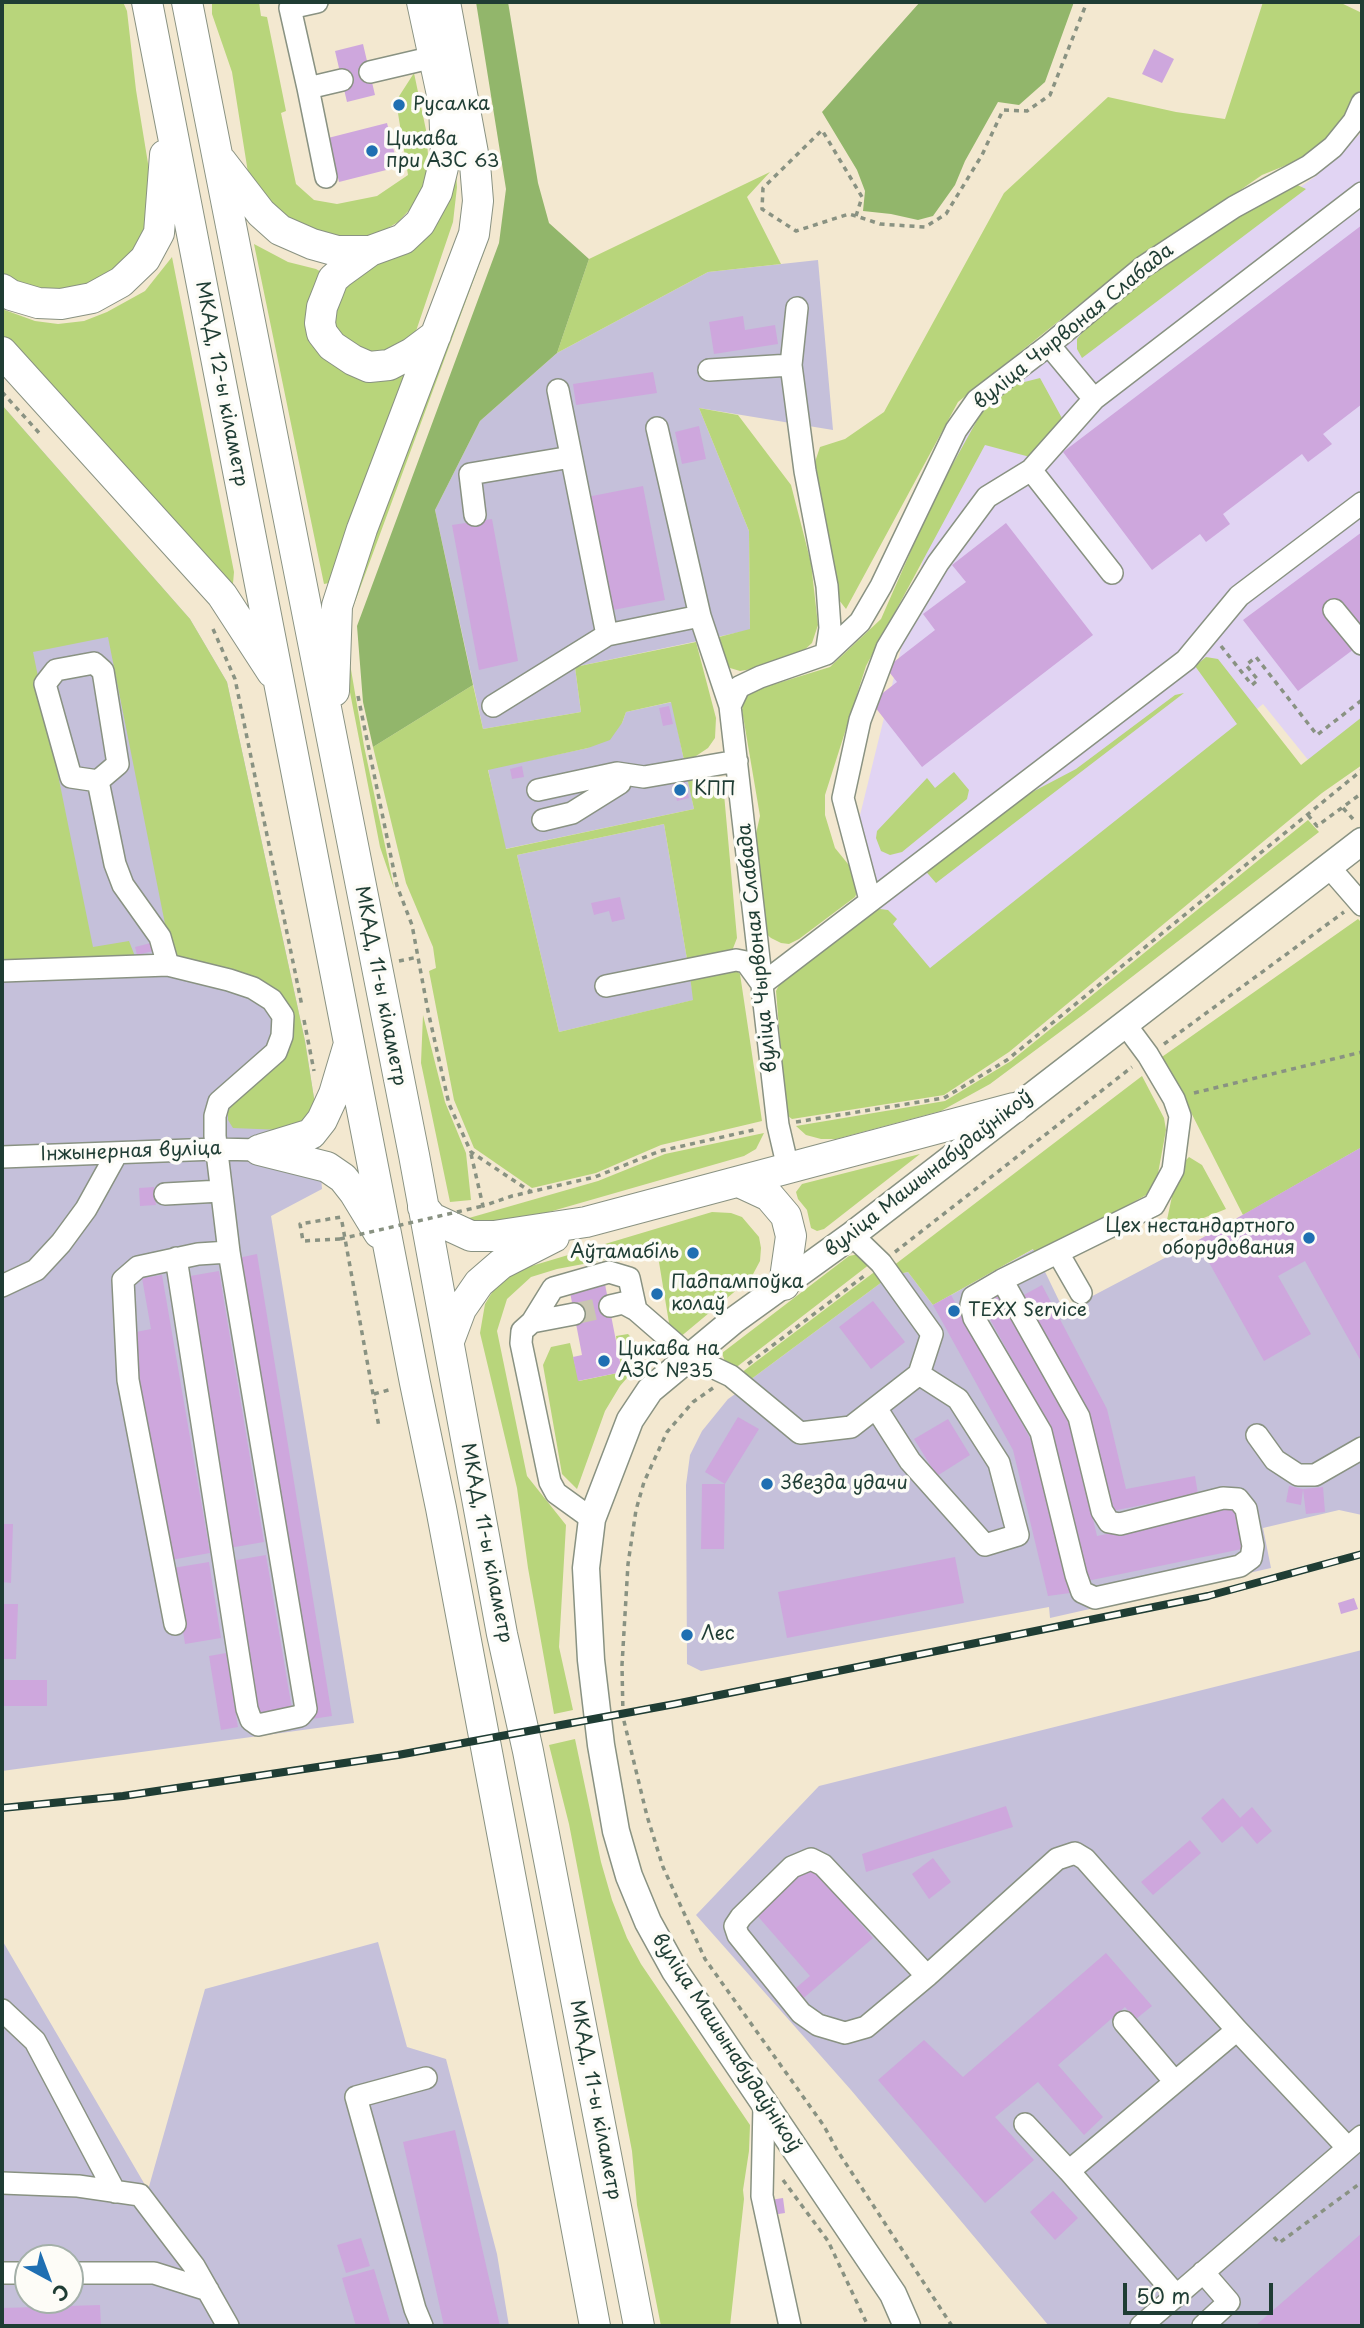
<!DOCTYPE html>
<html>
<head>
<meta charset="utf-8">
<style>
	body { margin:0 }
	#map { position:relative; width:1364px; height:2328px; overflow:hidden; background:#f3e8d0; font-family:"Playpen Sans",sans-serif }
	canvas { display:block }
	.frame { position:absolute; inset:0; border:4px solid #1f3d34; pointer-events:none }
	.north { position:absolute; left:14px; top:2244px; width:70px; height:70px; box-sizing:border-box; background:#fdfcf7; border:2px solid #a4b0a9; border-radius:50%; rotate:139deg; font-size:19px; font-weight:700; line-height:28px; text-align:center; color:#1f3d34 }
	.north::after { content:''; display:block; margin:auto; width:24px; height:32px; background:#1f6fb2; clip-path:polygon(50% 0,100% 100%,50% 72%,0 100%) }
	.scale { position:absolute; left:1123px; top:2283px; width:150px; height:32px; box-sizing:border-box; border:4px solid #1f3d34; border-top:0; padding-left:9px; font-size:21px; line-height:24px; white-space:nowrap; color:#1f3d34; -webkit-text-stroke:5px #fdfcf7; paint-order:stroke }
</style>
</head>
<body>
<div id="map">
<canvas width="1364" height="2328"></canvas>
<div class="frame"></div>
<div class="north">С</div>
<div class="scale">50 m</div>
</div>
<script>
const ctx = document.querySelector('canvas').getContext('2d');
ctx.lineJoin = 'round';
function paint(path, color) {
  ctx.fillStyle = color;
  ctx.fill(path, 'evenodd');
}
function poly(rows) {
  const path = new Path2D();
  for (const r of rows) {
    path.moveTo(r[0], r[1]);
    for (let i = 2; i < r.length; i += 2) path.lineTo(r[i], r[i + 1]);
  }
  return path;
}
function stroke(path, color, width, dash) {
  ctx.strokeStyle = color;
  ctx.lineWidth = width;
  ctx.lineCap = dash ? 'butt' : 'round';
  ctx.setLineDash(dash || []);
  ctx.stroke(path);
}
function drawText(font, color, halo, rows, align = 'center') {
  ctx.font = font + ' "Playpen Sans",sans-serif';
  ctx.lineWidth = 7;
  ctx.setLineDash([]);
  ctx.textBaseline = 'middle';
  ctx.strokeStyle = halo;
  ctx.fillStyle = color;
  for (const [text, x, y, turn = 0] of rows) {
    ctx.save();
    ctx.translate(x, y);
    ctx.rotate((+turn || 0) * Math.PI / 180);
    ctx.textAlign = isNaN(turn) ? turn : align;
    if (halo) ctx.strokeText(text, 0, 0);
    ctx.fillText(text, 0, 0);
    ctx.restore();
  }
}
paint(poly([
	[1362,132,1362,743,1321,776,1263,704,930,976,870,900,848,864,960,409,1198,258,1316,176]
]), '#e1d4f3');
paint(poly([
	[818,260,833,430,699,408,749,531,750,630,575,667,581,712,483,729,435,510,480,421,557,353,708,272],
	[2,405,190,619,227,682,305,1041,317,1117,322,1189,271,1216,354,1723,2,1771],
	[672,702,694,809,505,849,488,769,588,748,622,723,626,712],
	[664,824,694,1000,559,1032,517,855],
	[1362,1147,1362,1515,1339,1510,1263,1528,1271,1568,1050,1618,1049,1607,701,1671,687,1664,686,1485,690,1455,702,1431,728,1399,744,1388,750,1380,890,1276,908,1272,933,1305,1034,1249,1064,1311,1197,1241],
	[1362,1650,1362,2326,1049,2326,851,2090,696,1915,819,1786],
	[2,1940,148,2190,205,1989,378,1942,407,2047,446,2059,497,2254,509,2326,2,2326],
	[28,2258,70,2258,70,2300,28,2300]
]), '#c5c0da');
paint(poly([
	[2,2,123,2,127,11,136,90,153,194,152,218,136,256,96,285,52,295,10,281,2,274],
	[212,2,259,2,261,16,267,17,286,111,281,113,296,184,314,200,337,204,377,196,408,175,396,101,414,73,426,130,429,167,425,186,413,206,398,222,378,234,353,242,329,238,287,219,249,179,232,72,212,14],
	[1263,2,1339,2,1362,13,1362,86,1353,107,1323,143,1299,160,1262,175,1101,287,958,402,846,609,835,595,814,465,820,447,845,439,884,412,1004,193,1108,97,1176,112,1225,119],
	[454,142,457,187,453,222,415,334,402,348,368,356,333,332,338,287,380,262],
	[770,172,747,197,781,264,708,272,557,353,589,259],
	[1293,183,1306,189,1082,358,1077,349,1077,339,1094,318,1136,280],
	[481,238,488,241,352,610,348,652,364,746,394,888,380,847,341,646,345,608],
	[254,244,288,262,316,269,323,273,315,338,401,367,412,373,329,583,324,584],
	[172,257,234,572,232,595,2,334,2,309,35,321,58,324,84,321,107,312,145,291],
	[1040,378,1063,420,1030,457,985,445,866,666,825,795,825,815,835,848,848,864,860,874,860,885,855,897,799,939,789,944,781,943,771,938,763,931,753,847,760,816,742,710,746,693,830,667,881,619,935,496,980,415,1005,387],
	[2,405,190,619,227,682,305,1041,317,1117,282,1130,233,1128,228,1120,228,1111,235,1102,281,1061,291,1039,294,1014,281,994,261,982,175,955,167,934,108,637,33,652,93,947,129,941,136,959,2,965],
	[699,408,738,415,791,485,811,563,818,625,812,643,802,652,758,668,740,671,730,668,723,658,719,637,750,629,749,531],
	[696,642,716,718,715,738,708,748,693,758,684,760,671,702,626,712,622,723,610,740,588,748,488,770,506,849,694,809,687,777,700,775,719,787,724,794,737,938,732,951,687,959,664,824,517,855,559,1032,693,1000,690,976,735,969,740,974,762,1121,661,1145,596,1173,532,1188,474,1148,454,1100,429,971,436,968,433,947,406,883,373,747,473,685,483,729,581,712,575,667],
	[1206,657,1218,659,1301,765,1362,717,1362,765,1322,793,1009,1052,944,1095,792,1119,788,1116,786,1111,776,991,781,981,870,913,880,909,888,910,897,919,893,924,930,968,1237,724,1195,666],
	[1184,693,936,883,922,867,1000,809,1076,769,1175,695],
	[954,772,969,790,967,799,902,852,890,855,881,851,876,838,877,831,927,778,935,788],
	[1308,820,1319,832,1084,1014,990,1084,941,1111,836,1139,821,1139,806,1135,796,1126,945,1101,1011,1061],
	[1358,919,1362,923,1362,1147,1243,1215,1171,1073,1159,1059],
	[423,1015,445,1102,466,1153,471,1200,450,1202,421,1063],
	[1142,1076,1164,1118,1166,1130,1157,1179,1146,1195,1037,1256,1033,1249,933,1305,908,1272,890,1276,893,1266],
	[764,1133,756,1149,744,1156,507,1224,462,1220,598,1181,665,1154],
	[920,1154,824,1229,817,1231,811,1228,807,1210,798,1199,796,1192,802,1184],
	[1189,1157,1202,1165,1226,1209,1164,1234,1178,1168],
	[712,1212,731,1213,742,1217,759,1237,761,1248,760,1261,751,1278,679,1338,670,1329,657,1250,557,1269,531,1277,507,1299,497,1331,527,1476,566,1525,559,1647,573,1710,554,1714,528,1568,517,1488,480,1333,485,1304,499,1281,518,1270],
	[859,1254,870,1264,734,1369,725,1362,722,1353,849,1256],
	[877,1270,886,1279,750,1380,741,1373],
	[628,1334,642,1349,640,1363,620,1386,605,1411,577,1489,562,1474,543,1365,551,1347,570,1343,579,1381,622,1372,616,1336],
	[575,1739,601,1862,612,1900,627,1938,641,1964,750,2125,749,2151,743,2190,744,2199,730,2326,661,2326,637,2205,632,2151,569,1824,549,1745]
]), '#b8d57b');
paint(poly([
	[476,2,508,2,538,183,549,223,589,259,557,353,480,421,435,510,473,685,373,747,363,702,357,626,499,243,506,189],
	[920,2,1074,2,1045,82,1019,105,998,102,965,161,955,185,933,216,918,220,891,214,863,211,865,191,857,170,822,112]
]), '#92b66b');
paint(poly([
	[363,44,375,95,347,102,335,51],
	[1154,49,1174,59,1162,83,1142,74],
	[387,123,398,167,339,182,328,138],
	[1362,225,1362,404,1323,434,1332,444,1308,462,1302,454,1223,514,1230,524,1206,542,1200,534,1152,570,1063,452],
	[743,316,745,330,775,325,778,344,714,354,709,322],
	[653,372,657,393,576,405,573,384],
	[699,426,706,459,682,464,675,432],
	[643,486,665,600,608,611,587,497],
	[492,519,518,661,479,670,452,525],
	[1006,523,1093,635,922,767,871,702,897,682,886,668,935,630,923,614,966,582,952,565],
	[1362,532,1362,643,1298,691,1243,620],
	[669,706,673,724,663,726,659,708],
	[522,766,524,777,512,779,510,769],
	[684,778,689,798,677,801,672,781],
	[620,897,625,919,612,922,609,911,594,915,591,903],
	[151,943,153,951,137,955,135,947],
	[1362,1147,1362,1363,1305,1261,1278,1276,1311,1334,1264,1361,1197,1241],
	[154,1187,156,1205,140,1206,139,1188],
	[257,1254,332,1716,312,1719,238,1258],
	[219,1271,264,1542,229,1548,184,1277],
	[162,1275,210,1553,171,1560,131,1333,151,1329,142,1278],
	[604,1279,622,1372,578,1381,573,1357,582,1355,569,1287],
	[1042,1285,1107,1409,1126,1489,1195,1476,1198,1494,1112,1511,1022,1296],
	[998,1292,1070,1420,1097,1536,1234,1508,1242,1549,1087,1581,1050,1428,980,1301],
	[951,1295,1031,1440,1070,1593,1048,1596,1013,1450,933,1305],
	[873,1301,905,1342,871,1369,839,1327],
	[738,1417,759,1429,725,1484,705,1472],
	[948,1419,970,1455,937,1476,914,1439],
	[702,1484,725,1484,724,1549,701,1549],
	[1289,1486,1303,1489,1301,1505,1286,1502],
	[1323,1487,1325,1512,1306,1514,1303,1489],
	[2,1524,13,1524,11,1583,2,1582],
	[266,1555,292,1709,257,1715,231,1561],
	[955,1557,964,1603,787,1638,778,1592],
	[209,1562,221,1638,185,1644,173,1568],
	[1354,1598,1358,1609,1341,1614,1338,1603],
	[3,1604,18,1604,16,1659,2,1659],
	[226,1653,238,1727,221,1730,209,1656],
	[2,1680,47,1680,47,1706,2,1706],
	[1223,1798,1240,1818,1252,1807,1272,1831,1257,1844,1242,1826,1222,1843,1201,1818],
	[1006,1806,1013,1827,866,1872,862,1854],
	[1190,1840,1201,1853,1153,1895,1141,1882],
	[933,1858,951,1882,929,1899,912,1874],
	[810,1865,873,1938,799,2002,790,1993,810,1976,755,1913],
	[1106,1953,1152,2006,1136,2019,1125,2007,1058,2065,1103,2117,1084,2135,1038,2082,995,2117,1034,2160,985,2203,878,2080,924,2040,963,2077],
	[455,2130,500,2326,444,2326,403,2142],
	[1053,2191,1078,2218,1055,2240,1030,2212],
	[783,2198,785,2213,772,2215,770,2200],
	[1362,2233,1362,2326,1255,2326],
	[361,2238,370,2266,346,2273,337,2245],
	[374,2269,391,2326,356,2326,342,2278],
	[100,2305,101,2326,2,2326,2,2308]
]), '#cea7dd');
stroke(poly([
	[574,1314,610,1306]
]), '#c9c6b1', 21, [21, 10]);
const minor = poly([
	[317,2,290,8,308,88,342,80],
	[370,72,434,57],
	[308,88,326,177],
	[797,308,791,365,805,471,827,586,830,628,826,654],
	[1049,345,1094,399],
	[709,370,791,365],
	[558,390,607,635,700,616,730,706],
	[657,428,700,616],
	[1031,470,1112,573],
	[475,515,470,474,571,457],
	[1334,610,1362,644],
	[493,706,607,635],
	[98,781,71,777,45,684,56,670,94,663,103,671,118,764,98,781,115,864,123,885,160,937,168,965],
	[538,790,617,773,644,777,737,761],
	[543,820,572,813,620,783],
	[1329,867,1362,905],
	[870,900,843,798,860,720,887,648,938,563,987,497,1031,470,1094,399,1362,193],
	[2,971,168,965,229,980,253,988,272,1000,283,1016,282,1036,276,1052,219,1102,215,1116,215,1136,229,1252,306,1709,300,1716,258,1725,251,1720,247,1709,176,1258],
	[606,986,736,960,746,962,762,984,1186,660,1239,596,1362,503],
	[2,1157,216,1149,259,1150],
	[788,1168,778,1125,730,706,739,687,760,677,826,654,860,622,881,586,956,430,977,400,1049,345,1143,267,1234,207,1309,166,1333,147,1354,121,1362,103],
	[165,1194,221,1191],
	[1058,1253,1081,1293],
	[1002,1280,1079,1417,1102,1511,1109,1522,1120,1524,1223,1498,1238,1499,1246,1509,1253,1546,1251,1558,1240,1566,1095,1598,1082,1592,1076,1575,1041,1432,974,1318,971,1305,973,1297,1002,1280,1154,1205,1173,1170,1180,1116,1174,1099,1148,1055,1125,1024],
	[2,1286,36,1270,61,1243,86,1209,117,1153],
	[610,1306,623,1303,636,1310,689,1356,731,1376,800,1433,851,1427,919,1374,932,1334,881,1263,852,1235],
	[574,1314,532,1322,522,1331,521,1343,550,1482,556,1493,592,1519],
	[532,1322,553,1288,609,1272,629,1278,636,1310],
	[876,1408,910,1461,985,1545,1018,1535,999,1463,958,1399,919,1374],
	[1257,1435,1275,1460,1298,1475,1315,1475,1362,1448],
	[175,1624,128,1380,123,1280,138,1267,198,1254,229,1252],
	[927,1976,823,1865,811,1859,792,1867,741,1917,735,1926,738,1935,801,2013,818,2025,845,2033,866,2027,927,1976,1057,1859,1075,1853,1085,1859,1237,2030,1348,2148],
	[2,2010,35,2041,115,2192],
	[1124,2022,1175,2082],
	[764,2105,762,2196,790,2326],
	[1025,2124,1069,2171,1176,2295],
	[1069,2171,1237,2030],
	[2,2183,78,2186,140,2195,194,2266,228,2326],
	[1203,2272,1229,2302,1203,2326],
	[2,2273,28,2273],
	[70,2273,154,2273,208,2290],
	[422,2326,415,2309,356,2097,426,2078],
	[1141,2326,1362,2136]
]);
const major = poly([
	[907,2326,893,2294,675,1971,648,1922,629,1876,616,1831,601,1745,591,1660,586,1568,592,1519,630,1420,650,1390,733,1321,852,1235,1362,841]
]);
const highway = poly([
	[147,2,415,1383,441,1508,595,2326],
	[187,2,414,1155,502,1634,528,1751,639,2326],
	[221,161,261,213,280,230,312,244,337,251,370,251,403,239,420,223,437,192,446,155,444,104,422,2],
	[370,251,341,272,333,279,328,292,322,307,320,323,322,333,332,346,353,360,369,367,389,365,412,353,436,335],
	[2,289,11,295,38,303,61,304,92,298,121,282,145,259,159,233,165,155],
	[2,352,222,595,272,672],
	[334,691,337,606,362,529,474,234,478,201,475,164,445,2],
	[262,1149,311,1134,322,1120,334,1094,348,1047],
	[259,1150,327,1167,343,1178,354,1192,379,1233],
	[741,1183,769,1196,786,1216,791,1236,784,1285],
	[423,1207,432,1218,471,1236,494,1236,586,1222,1014,1108],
	[449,1341,461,1309,479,1283,501,1264,554,1237]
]);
stroke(minor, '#899282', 24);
stroke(major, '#899282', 29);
stroke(highway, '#899282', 32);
stroke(poly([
	[856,216,862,197,822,130,763,188,762,209,796,231,849,214,856,216,880,224,925,227,946,214,982,155,1003,110,1027,111,1050,95,1087,2],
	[2,392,41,435],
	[213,629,235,679,302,1006],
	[1221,646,1252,685,1258,680,1246,665,1256,657,1317,735,1362,700],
	[358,696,397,886,412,925,428,1011,449,1104,471,1152,531,1192],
	[1343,808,1353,819],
	[1308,815,1317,826,1362,793],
	[399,961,418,957],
	[304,1020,314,1071],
	[1164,1044,1344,912],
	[1194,1093,1362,1052],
	[796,1122,944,1098,1007,1060,1362,770],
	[471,1154,483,1206,512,1196,595,1177,660,1151,758,1129],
	[342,1222,379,1427],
	[340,1239,303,1241,300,1224,341,1217],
	[895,1252,1132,1067],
	[748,1364,864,1276],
	[713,1388,693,1402,667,1432,644,1482,636,1510,628,1564,622,1665,623,1717,647,1816,663,1867,705,1959,824,2126,837,2150,952,2326],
	[374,1394,392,1389],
	[783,2180,828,2241,868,2326],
	[1274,2237,1279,2243,1362,2182]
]), '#899282', 3.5, [5, 5]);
stroke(minor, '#fff', 21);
stroke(major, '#fff', 26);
stroke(highway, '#fff', 30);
const rail = poly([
	[2,1808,123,1796,398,1755,675,1704,1208,1596,1362,1554]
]);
stroke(rail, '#1f3d34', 8);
stroke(rail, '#fdfcf7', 5, [16]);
stroke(poly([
	[340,1239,483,1206]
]), '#899282', 3.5, [5, 5]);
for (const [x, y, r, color] of [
	[399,105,7,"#1f6fb2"],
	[372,151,7,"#1f6fb2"],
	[680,790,7,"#1f6fb2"],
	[1309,1238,7,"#1f6fb2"],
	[693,1253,7,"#1f6fb2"],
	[657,1294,7,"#1f6fb2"],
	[954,1311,7,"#1f6fb2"],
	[604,1361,7,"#1f6fb2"],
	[767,1484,7,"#1f6fb2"],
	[687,1635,7,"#1f6fb2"]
]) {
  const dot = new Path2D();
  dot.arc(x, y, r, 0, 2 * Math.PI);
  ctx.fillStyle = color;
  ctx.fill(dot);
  stroke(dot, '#fdfcf7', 2.5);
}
drawText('19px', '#1f3d34', '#fdfcf7', [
	["Русалка",413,105],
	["Цикава",386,140],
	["при АЗС 63",386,162],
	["КПП",694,790],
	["Цех нестандартного",1295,1227,"right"],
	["оборудования",1295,1249,"right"],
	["Аўтамабіль",679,1253,"right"],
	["Падпампоўка",671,1283],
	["колаў",671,1305],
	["TEXX Service",968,1311],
	["Цикава на",618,1350],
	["АЗС №35",618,1372],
	["Звезда удачи",781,1484],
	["Лес",701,1635]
], 'left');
drawText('19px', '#1f3d34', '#fdfcf7', [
	["вуліца Чырвоная Слабада",1074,327,-39],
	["МКАД, 12-ы кіламетр",221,384,79],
	["вуліца Чырвоная Слабада",758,948,-96],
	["МКАД, 11-ы кіламетр",380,986,79],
	["Інжынерная вуліца",131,1152,-2],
	["вуліца Машынабудаўнікоў",929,1174,-38],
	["МКАД, 11-ы кіламетр",486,1543,79],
	["вуліца Машынабудаўнікоў",726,2043,57],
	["МКАД, 11-ы кіламетр",595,2100,79]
]);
</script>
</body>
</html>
